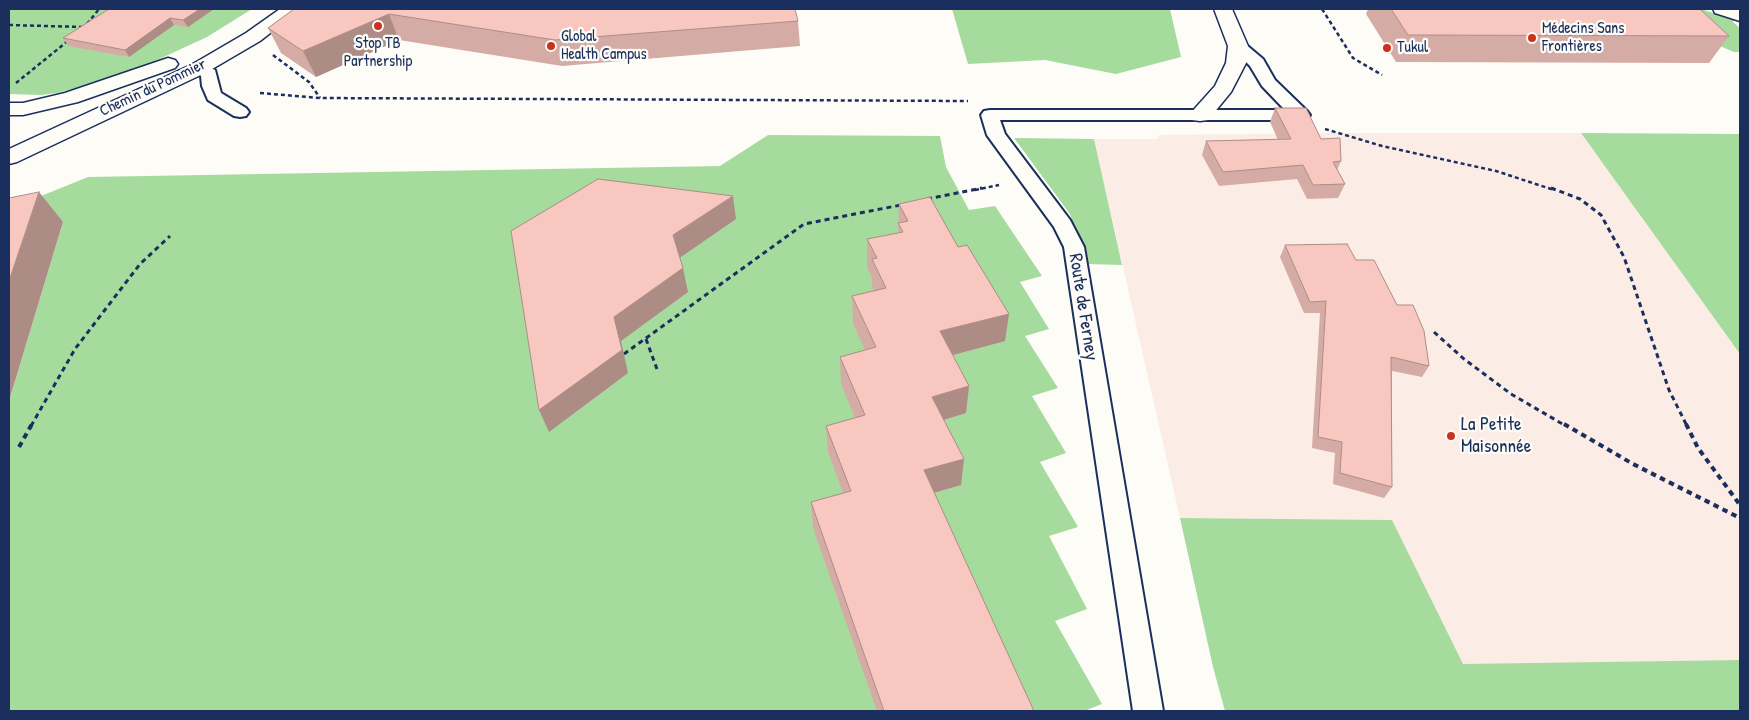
<!DOCTYPE html>
<html>
<head>
<meta charset="utf-8">
<style>
	body { margin:0 }
	#map { position:relative; width:1749px; height:720px; overflow:hidden; background:#fdfcf7; font-family:"Patrick Hand",sans-serif }
	canvas { display:block }
	.frame { position:absolute; inset:0; border:10px solid #1b2f5e; pointer-events:none }
</style>
</head>
<body>
<div id="map">
<canvas width="1749" height="720"></canvas>
<div class="frame"></div>
</div>
<script>
const ctx = document.querySelector('canvas').getContext('2d');
ctx.lineJoin = 'round';
function paint(path, color) {
  ctx.fillStyle = color;
  ctx.fill(path, 'evenodd');
}
function poly(rows) {
  const path = new Path2D();
  for (const r of rows) {
    path.moveTo(r[0], r[1]);
    for (let i = 2; i < r.length; i += 2) path.lineTo(r[i], r[i + 1]);
  }
  return path;
}
function stroke(path, color, width, dash) {
  ctx.strokeStyle = color;
  ctx.lineWidth = width;
  ctx.lineCap = dash ? 'butt' : 'round';
  ctx.setLineDash(dash || []);
  ctx.stroke(path);
}
function drawText(font, color, halo, rows, align = 'center') {
  ctx.font = font + ' "Patrick Hand",sans-serif';
  ctx.lineWidth = 4.5;
  ctx.setLineDash([]);
  ctx.textBaseline = 'middle';
  ctx.strokeStyle = halo;
  ctx.fillStyle = color;
  for (const [text, x, y, turn = 0] of rows) {
    ctx.save();
    ctx.translate(x, y);
    ctx.rotate((+turn || 0) * Math.PI / 180);
    ctx.textAlign = isNaN(turn) ? turn : align;
    if (halo) ctx.strokeText(text, 0, 0);
    ctx.fillText(text, 0, 0);
    ctx.restore();
  }
}
paint(poly([
	[1324,133,1581,133,1740,354,1740,660,1463,665,1392,520,1180,518,1094,139,1157,139,1159,135]
]), '#fcece6');
paint(poly([
	[9,9,252,9,207,37,142,67,103,81,57,93,41,95,9,94],
	[952,9,1170,9,1181,57,1116,74,1045,60,968,64],
	[1680,9,1701,9,1734,20,1733,22,1740,28,1740,52,1734,52,1720,46],
	[1581,133,1740,134,1740,354],
	[768,135,940,136,946,167,969,210,995,206,1042,276,1020,282,1049,329,1025,336,1058,388,1032,396,1066,453,1040,462,1078,527,1049,536,1087,609,1055,621,1102,704,1084,711,9,711,9,401,63,222,9,209,88,177,720,166],
	[1014,138,1094,139,1122,265,1087,264,1070,214],
	[1180,518,1392,520,1463,664,1740,660,1740,711,1225,711,1213,667]
]), '#a6db9e');
const lane = poly([
	[1238,41,1244,43,1263,59,1275,80,1307,111,1310,115,1307,119,1301,120,1000,120,1005,134,1070,220,1084,247,1163,711,1133,711,1064,247,1054,227,987,135,981,115,984,111,990,110,1285,110,1262,86,1250,66,1230,46,1232,43,1238,41],
	[200,63,215,70,221,93,246,108,249,112,246,116,240,117,234,116,208,100,202,86,201,76,192,68,194,64,200,63]
]);
const street = poly([
	[1214,9,1232,9,1248,46,1246,63,1231,92,1208,120,1200,121,1192,120,1189,115,1215,86,1226,63,1228,46,1214,9],
	[1713,9,1740,9,1740,21,1715,13,1713,9]
]);
const secondary = poly([
	[280,9,301,9,260,41,207,72,17,162,9,164,9,149,193,64,246,33,280,9],
	[168,58,175,60,178,64,175,68,78,102,23,115,9,115,9,103,23,103,65,93,168,58]
]);
stroke(lane, '#1b2f5e', 4);
stroke(street, '#1b2f5e', 3);
stroke(secondary, '#1b2f5e', 3);
stroke(poly([
	[1322,9,1353,58,1382,75],
	[87,24,99,9],
	[9,25,83,27],
	[273,55,309,82,320,98],
	[16,83,69,40],
	[260,93,320,98,968,101],
	[1325,129,1382,146,1496,171,1554,190],
	[975,190,999,185]
]), '#1b2f5e', 2.5, [4, 3]);
stroke(poly([
	[1551,188,1580,199,1601,215,1624,257,1669,390,1687,426],
	[927,199,982,188],
	[1434,332,1464,359,1511,394,1566,426],
	[646,339,658,372],
	[624,354,804,224,901,205],
	[31,426,75,349,140,264,170,236]
]), '#1b2f5e', 3, [5, 4]);
stroke(poly([
	[1564,424,1633,464,1740,518],
	[1686,424,1698,448,1740,505],
	[19,447,32,424]
]), '#1b2f5e', 4, [5.5, 4.5]);
paint(lane, '#fdfcf7');
paint(street, '#fdfcf7');
paint(secondary, '#fdfcf7');
paint(poly([
	[214,9,188,27,174,25,129,57,68,46,63,38],
	[294,9,798,21,800,46,562,66,399,40,316,77,281,53,268,28],
	[1368,9,1700,9,1729,36,1709,63,1396,62,1366,14],
	[1275,108,1321,139,1341,161,1337,170,1345,184,1338,198,1307,199,1297,179,1219,186,1202,155,1206,141,1278,140,1270,122],
	[899,204,1005,341,952,355,969,386,966,413,944,420,964,459,961,485,934,493,1034,711,877,711,813,528,811,502,843,493,828,452,826,426,855,418,841,384,840,357,865,350,853,324,852,296,874,290,872,287,872,277,867,267,867,239,898,233],
	[1285,245,1356,260,1397,305,1429,366,1422,377,1392,371,1392,487,1384,498,1333,484,1335,453,1312,448,1320,313,1304,313,1280,257]
]), '#d5aca5');
paint(poly([
	[200,9,214,9,188,27,183,20],
	[389,14,399,40,316,77,303,51],
	[170,18,174,25,129,57,125,50],
	[39,192,63,222,9,401,9,281],
	[733,196,736,219,678,259,673,235],
	[683,268,688,292,621,341,628,373,549,432,539,410,614,317],
	[1009,314,1005,341,938,359,940,331],
	[969,386,966,413,930,424,932,397],
	[964,459,961,485,922,496,924,470]
]), '#ae8c86');
const building = poly([
	[109,9,200,9,183,20,170,18,125,50,63,38,109,9],
	[294,9,795,9,798,21,555,40,389,14,303,51,268,28,294,9],
	[1391,9,1700,9,1729,36,1408,35,1391,9],
	[1275,108,1306,108,1321,139,1340,138,1341,161,1333,162,1345,184,1313,185,1303,165,1223,172,1206,141,1291,139,1275,108],
	[598,179,733,196,673,235,683,268,614,317,622,350,539,410,511,231,598,179],
	[39,192,9,281,9,198,39,192],
	[930,197,958,247,967,245,1009,314,940,331,969,386,932,397,964,459,924,470,1034,711,884,711,811,502,851,491,826,426,865,415,840,357,876,347,852,296,886,288,872,259,877,258,867,239,903,232,898,223,908,221,899,204,930,197],
	[1347,244,1356,260,1374,260,1397,305,1413,305,1424,331,1429,366,1391,357,1392,487,1340,473,1342,442,1318,437,1326,301,1310,302,1285,245,1347,244]
]);
paint(building, '#f8c8c0');
stroke(building, '#ae8c86', 1);
for (const [x, y, r, color] of [
	[378,26,5,"#c8321e"],
	[1532,38,5,"#c8321e"],
	[551,46,5,"#c8321e"],
	[1387,48,5,"#c8321e"],
	[1451,436,5,"#c8321e"]
]) {
  const dot = new Path2D();
  dot.arc(x, y, r, 0, 2 * Math.PI);
  ctx.fillStyle = color;
  ctx.fill(dot);
  stroke(dot, '#fdfcf7', 2);
}
drawText('16px', '#1b2f5e', '#fdfcf7', [
	["Médecins Sans",1542,29],
	["Frontières",1542,47],
	["Global",561,37],
	["Health Campus",561,55],
	["Stop TB",378,44,"center"],
	["Partnership",378,62,"center"],
	["Tukul",1397,48]
], 'left');
drawText('16px', '#1b2f5e', '#fdfcf7', [
	["Chemin du Pommier",153,88,-25]
]);
drawText('19px', '#1b2f5e', '#fdfcf7', [
	["Route de Ferney",1083,307,81]
]);
drawText('19px', '#1b2f5e', '#fdfcf7', [
	["La Petite",1461,425],
	["Maisonnée",1461,447]
], 'left');
</script>
</body>
</html>
